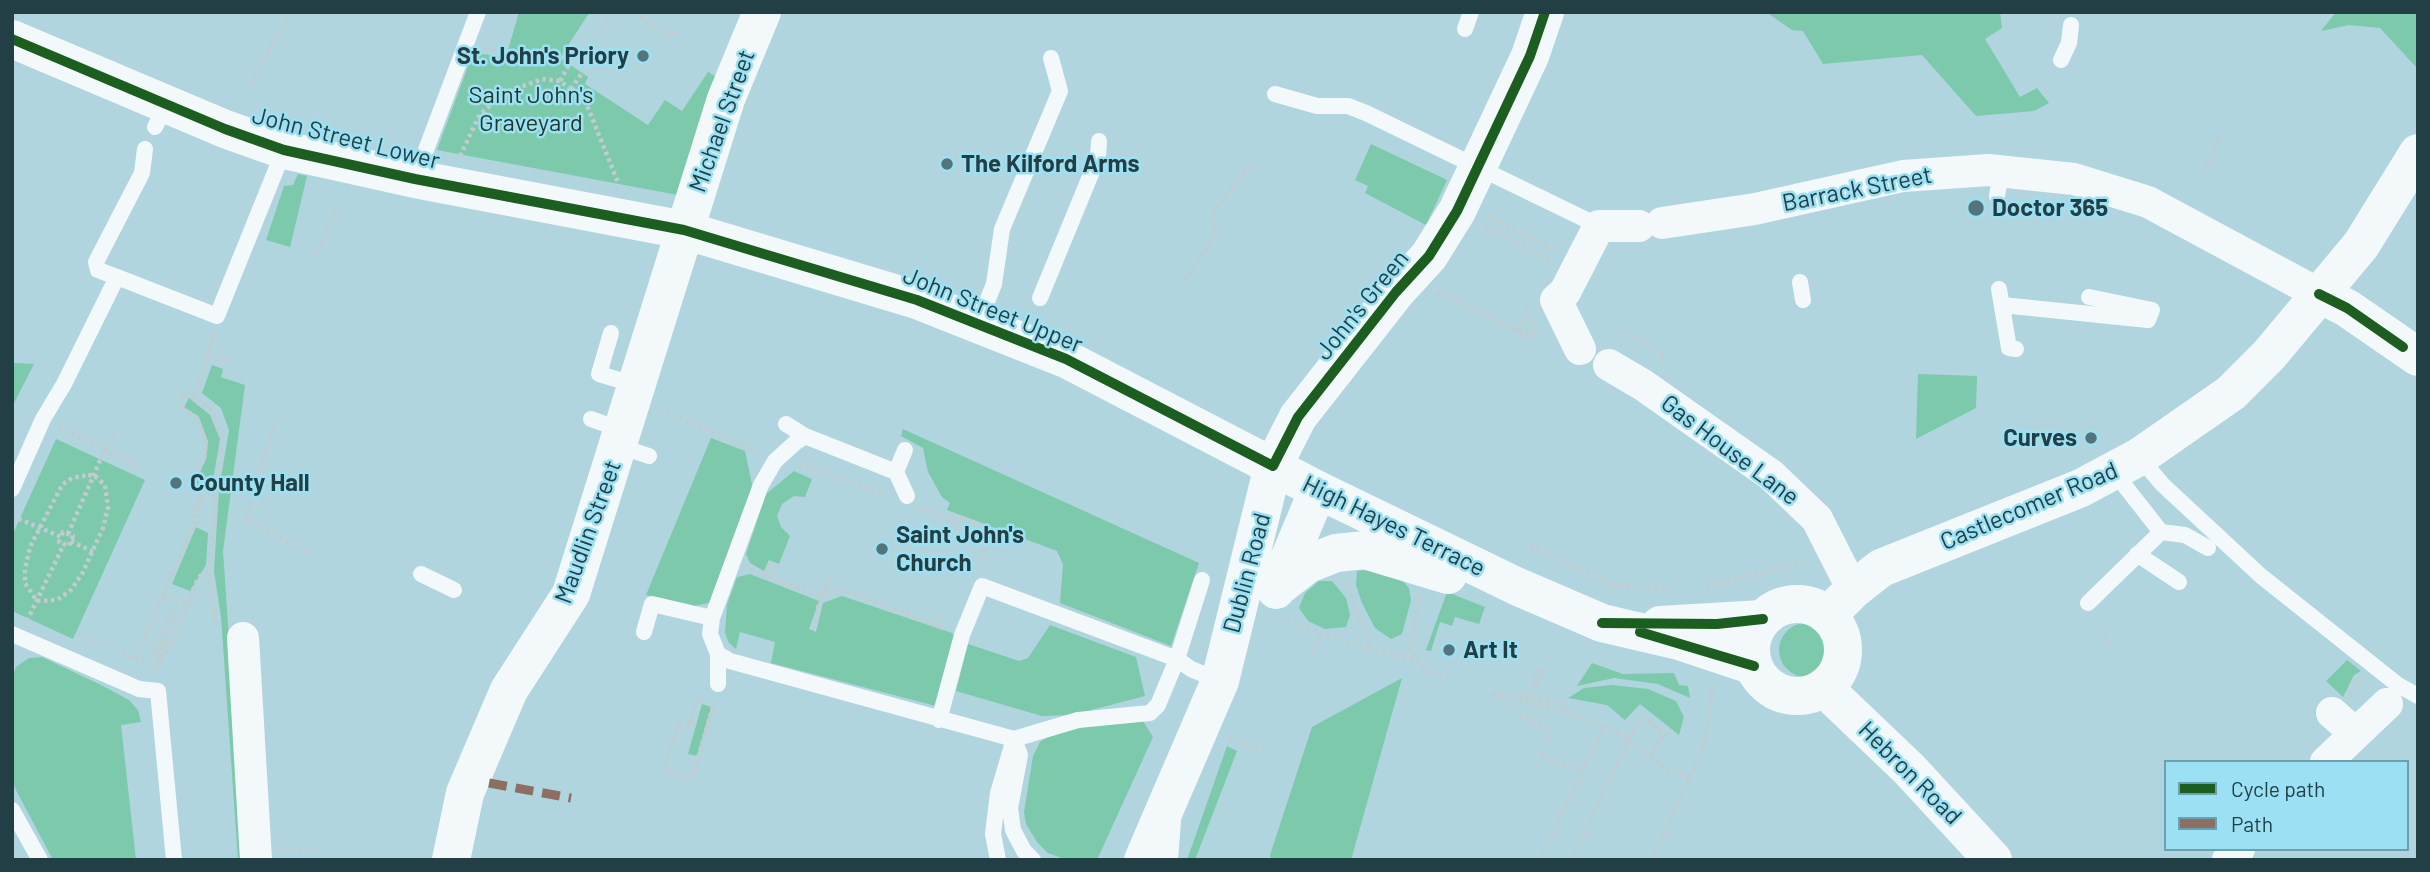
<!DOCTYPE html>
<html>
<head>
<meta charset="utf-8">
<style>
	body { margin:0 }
	#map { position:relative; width:2430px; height:872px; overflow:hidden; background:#b0d5df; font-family:Barlow,sans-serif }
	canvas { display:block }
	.frame { position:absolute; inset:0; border:14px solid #223f46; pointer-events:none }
	.legend { position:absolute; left:2164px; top:760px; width:245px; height:91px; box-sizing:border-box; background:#9ce1f3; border:2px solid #6ba0ae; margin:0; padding:9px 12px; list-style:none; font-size:21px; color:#223f46 }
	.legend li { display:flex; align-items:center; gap:14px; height:35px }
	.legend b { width:35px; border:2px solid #6ba0ae }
</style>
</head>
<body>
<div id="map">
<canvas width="2430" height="872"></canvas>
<div class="frame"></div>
<ul class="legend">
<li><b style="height:9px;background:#1b5e20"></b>Cycle path</li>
<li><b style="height:9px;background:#8d6e63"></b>Path</li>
</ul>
</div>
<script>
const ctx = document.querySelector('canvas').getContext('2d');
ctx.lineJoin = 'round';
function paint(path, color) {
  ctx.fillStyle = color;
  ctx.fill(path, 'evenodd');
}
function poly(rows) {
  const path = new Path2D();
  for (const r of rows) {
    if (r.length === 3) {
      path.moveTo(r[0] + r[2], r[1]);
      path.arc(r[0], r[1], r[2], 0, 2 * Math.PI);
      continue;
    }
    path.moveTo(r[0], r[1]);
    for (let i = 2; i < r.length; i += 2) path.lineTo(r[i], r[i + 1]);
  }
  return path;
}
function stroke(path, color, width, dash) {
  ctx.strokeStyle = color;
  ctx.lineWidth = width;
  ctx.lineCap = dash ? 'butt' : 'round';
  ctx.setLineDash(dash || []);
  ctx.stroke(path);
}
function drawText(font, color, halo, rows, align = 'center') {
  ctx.font = font + ' Barlow,sans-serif';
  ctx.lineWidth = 5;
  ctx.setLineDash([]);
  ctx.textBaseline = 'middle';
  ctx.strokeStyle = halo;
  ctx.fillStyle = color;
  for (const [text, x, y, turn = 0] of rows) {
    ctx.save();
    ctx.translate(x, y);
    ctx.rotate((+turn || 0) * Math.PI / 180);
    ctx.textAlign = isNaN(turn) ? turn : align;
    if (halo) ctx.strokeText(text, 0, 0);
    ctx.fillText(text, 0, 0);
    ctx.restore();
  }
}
paint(poly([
	[519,12,589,13,560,58,588,77,585,84,648,125,665,100,682,111,708,72,721,80,678,195,437,150,473,53,506,57],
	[1766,12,2000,12,2002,28,1985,39,2020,97,2037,88,2049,103,2034,111,1976,116,1922,55,1823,64,1803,31,1792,30],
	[2336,12,2418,12,2418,69,2380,28,2349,25,2321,31],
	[1371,144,1447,180,1426,225,1365,193,1368,186,1355,180],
	[298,174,307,176,290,247,266,240,284,186,293,185],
	[12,363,34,364,12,407],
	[212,365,223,369,221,377,245,385,223,551,244,860,238,860,221,617,214,571,219,489,229,430,221,408,202,393],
	[1918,374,1977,376,1976,408,1916,439],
	[189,398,210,415,220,439,211,492,194,485,206,459,208,442,199,417,184,407],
	[903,429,1199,563,1171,646,1060,603,1063,564,1057,551,947,510,950,503,942,497,928,472,923,448,901,436],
	[711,438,745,451,752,484,750,501,713,602,690,607,646,595],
	[56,439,145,480,73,639,12,611,12,536],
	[794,471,812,479,805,497,794,496,782,504,777,516,781,527,790,536,779,564,769,560,764,571,750,563,746,554,766,494],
	[196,527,208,533,206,565,190,591,172,584],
	[1368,570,1399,577,1409,588,1411,600,1402,634,1391,639,1375,628,1362,603,1356,585,1357,571],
	[750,574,819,601,809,629,816,632,823,603,842,596,952,633,955,637,936,706,771,663,775,642,740,632,736,649,729,643,725,633,727,605,737,577],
	[1319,581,1332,581,1346,598,1350,615,1346,627,1325,629,1308,621,1299,608,1305,593],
	[1447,592,1485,607,1479,624,1455,617,1452,626,1440,622,1431,651,1426,650],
	[1806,650,27],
	[1050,625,1136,657,1145,696,1072,715,1042,716,956,691,968,644,1019,661,1028,658],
	[42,657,103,686,129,700,138,710,141,722,121,725,136,860,53,860,16,790,12,780,12,678,16,667,29,658],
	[2347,660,2361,671,2354,675,2343,697,2326,681],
	[1592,663,1623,674,1674,673,1679,685,1688,686,1690,698,1658,684,1614,678,1577,686],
	[1402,678,1351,860,1271,860,1270,855,1312,727],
	[1612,685,1648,689,1676,701,1684,717,1679,735,1640,704,1625,720,1607,705,1568,698,1584,688],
	[702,704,711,707,697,756,688,754],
	[1143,721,1153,737,1097,860,1067,860,1048,853,1037,842,1026,824,1024,812,1033,756,1040,742,1064,727],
	[1227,746,1237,751,1195,860,1187,860]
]), '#7cc9ab');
stroke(poly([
	[635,13,666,35,674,31,678,35],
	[605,23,612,12],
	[485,47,501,51],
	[560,81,569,65],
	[254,83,252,80,291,12],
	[571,89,582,73],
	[460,156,480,114,507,92,542,79,560,81,585,100,619,185],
	[2204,164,2206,166,2219,141,2220,138,2217,136],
	[1488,216,1555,251],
	[1485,226,1551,261],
	[315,256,336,208],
	[1185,280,1216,233,1212,215,1219,203,1251,166],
	[1437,292,1526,336,1540,334],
	[1517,331,1528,307],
	[1624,332,1662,354,1661,363],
	[214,334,195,397,212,411,222,439,209,569,216,626],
	[1526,335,1534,318],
	[210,355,229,362],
	[195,397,185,393,180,407,196,417,206,442,204,459,192,485,215,495],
	[660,409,758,452],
	[275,421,246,519,307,553],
	[59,427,138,467],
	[799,464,883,494],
	[88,475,95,476,105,485,108,508,103,528,82,574,71,590,57,600,37,601,25,583,25,569,30,547,62,485,72,478,88,475],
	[921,508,952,521,961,519,986,528,989,536,981,556,981,567],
	[12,516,61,537,59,542,69,546,73,536,63,532,61,537],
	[191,517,202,490],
	[952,521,957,528,981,538,989,536],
	[68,534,105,449,117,431],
	[71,541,93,552],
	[1530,546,1613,585,1674,589],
	[750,570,820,597,822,593,844,590,943,628],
	[765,575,769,566,777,569],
	[1346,582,1370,649,1415,660],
	[1707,587,1807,560],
	[823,593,829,578,823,576],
	[163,595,187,606],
	[1420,599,1410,648,1425,670,1451,679],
	[27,621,64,544],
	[1287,621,1369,649],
	[815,622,820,597],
	[936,625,940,616],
	[2105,633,2109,647],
	[78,634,100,644],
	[122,653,135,659,193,526,205,491],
	[1312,654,1321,633],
	[135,659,144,662,151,659,172,611,178,614,157,658,161,659],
	[153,671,174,639,198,578,209,569],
	[1533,686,1539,666],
	[1537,687,1544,667],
	[1492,692,1562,711,1604,727],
	[1493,692,1517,714,1550,728,1545,742],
	[2349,694,2361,681],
	[1519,697,1529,694,1564,705,1569,714],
	[703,700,697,699,689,726,678,725,665,767,668,770,690,778,693,775,714,703],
	[1229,738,1242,745,1269,753],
	[1541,752,1540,756,1582,771],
	[1651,757,1664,733],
	[284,848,320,852],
	[327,860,327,858],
	[1539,860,1604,727,1627,738,1665,768,1689,778],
	[1571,860,1640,717,1671,737],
	[1652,860,1705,743,1713,684]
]), '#c1ccd0', 4.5, [3.5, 3.5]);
stroke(poly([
	[1465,29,1471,12],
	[2061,60,2069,43,2071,25],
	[1275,94,1317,106,1348,106,1366,113,1599,226],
	[155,127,166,105],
	[415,179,478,12],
	[1997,196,2001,171],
	[117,277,98,270,96,262,142,173,145,149],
	[1800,282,1803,300],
	[1999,289,2009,348,2016,349],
	[1040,298,1098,157,1099,141],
	[2002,305,2148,320,2152,310,2089,297],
	[978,324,994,284,1002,229,1060,91,1051,58],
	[611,333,599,374,636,385],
	[591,419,622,430],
	[786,424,805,436],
	[619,446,649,456],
	[2139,457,2163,485,2261,576,2398,685,2418,696],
	[896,472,905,450],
	[12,489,43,419,64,384,117,277,217,316,284,150],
	[907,496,896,472,805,436,796,442,775,461,761,485,712,618,710,634,718,654,730,661,1014,739,1078,720,1150,713,1158,705,1177,659,1202,580],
	[2161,532,2185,535,2208,548],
	[2137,554,2179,582],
	[421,574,454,590],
	[2088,603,2161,532,2113,471],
	[644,632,652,604,712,618],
	[12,634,139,689,158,691,174,860],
	[718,684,718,654],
	[939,720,962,635,982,586,1177,659,1191,669,1220,681],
	[1014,739,1020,755,1010,808,1013,830,1024,851,1033,860],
	[12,810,40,860],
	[998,860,993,834,998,793,1014,739],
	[1170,860,1173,821]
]), '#f3f9fa', 16);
stroke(poly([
	[1662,223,1755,209,1903,176,1988,170,2074,179,2148,202,2319,294],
	[1580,349,1556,300,1565,292,1599,226,1639,226],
	[1609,365,1643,385,1771,475,1817,519,1853,590],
	[243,638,256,860],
	[2332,713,2355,733],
	[2326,762,2387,704],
	[2228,860,2239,849]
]), '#f3f9fa', 32);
stroke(poly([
	[2319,294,2347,308,2418,357],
	[1824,688,1909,769,1993,860],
	[451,860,465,793,509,690,571,594,726,99,762,12]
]), '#f3f9fa', 38);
stroke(poly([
	[12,39,225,129,284,150,415,179,684,230,917,300,1066,359,1318,490,1516,586,1602,623,1679,641,1754,666],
	[1277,588,1308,564,1336,553,1365,550,1448,575],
	[1276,590,1318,490],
	[1797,650,46],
	[1828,615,1853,590,1881,568,2081,488,2139,457,2231,393,2269,355,2361,245,2418,153],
	[1660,625,1763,619],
	[1143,860,1220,681,1273,466,1298,417,1396,292,1429,256,1457,211,1530,56,1545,12]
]), '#f3f9fa', 38);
stroke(poly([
	[489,783,571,798]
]), '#8d6e63', 9, [18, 9]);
stroke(poly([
	[12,39,225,129,284,150,415,179,684,230,917,300,1066,359,1273,466,1298,417,1396,292,1429,256,1457,211,1530,56,1545,12],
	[2319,294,2347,308,2403,347],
	[1602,623,1717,624,1763,619],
	[1640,632,1754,666]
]), '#1b5e20', 10);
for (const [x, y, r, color] of [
	[643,56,7,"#54747c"],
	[947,164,7,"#54747c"],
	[1976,208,9,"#54747c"],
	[2091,438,7,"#54747c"],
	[176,483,7,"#54747c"],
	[882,549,7,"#54747c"],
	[1449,650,7,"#54747c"]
]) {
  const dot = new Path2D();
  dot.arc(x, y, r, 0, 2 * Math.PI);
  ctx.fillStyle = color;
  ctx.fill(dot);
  stroke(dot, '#9ce1f3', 2.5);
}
drawText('bold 24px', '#223f46', '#9ce1f3', [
	["St. John's Priory",629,56,"right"],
	["The Kilford Arms",961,164],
	["Doctor 365",1992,208],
	["Curves",2077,438,"right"],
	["County Hall",190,483],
	["Saint John's",896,535],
	["Church",896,563],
	["Art It",1463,650]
], 'left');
drawText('24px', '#1e3627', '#9ce1f3', [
	["Saint John's",531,95],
	["Graveyard",531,123]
]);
drawText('24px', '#223f46', '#9ce1f3', [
	["Michael Street",722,121,-70],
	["John Street Lower",346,138,14],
	["Barrack Street",1857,189,-11],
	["John's Green",1362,305,-51],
	["John Street Upper",993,310,22],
	["Gas House Lane",1730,450,37],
	["Castlecomer Road",2029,506,-23],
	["High Hayes Terrace",1394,526,26],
	["Maudlin Street",588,532,-70],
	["Dublin Road",1247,573,-75],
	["Hebron Road",1910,773,45]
]);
</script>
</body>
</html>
